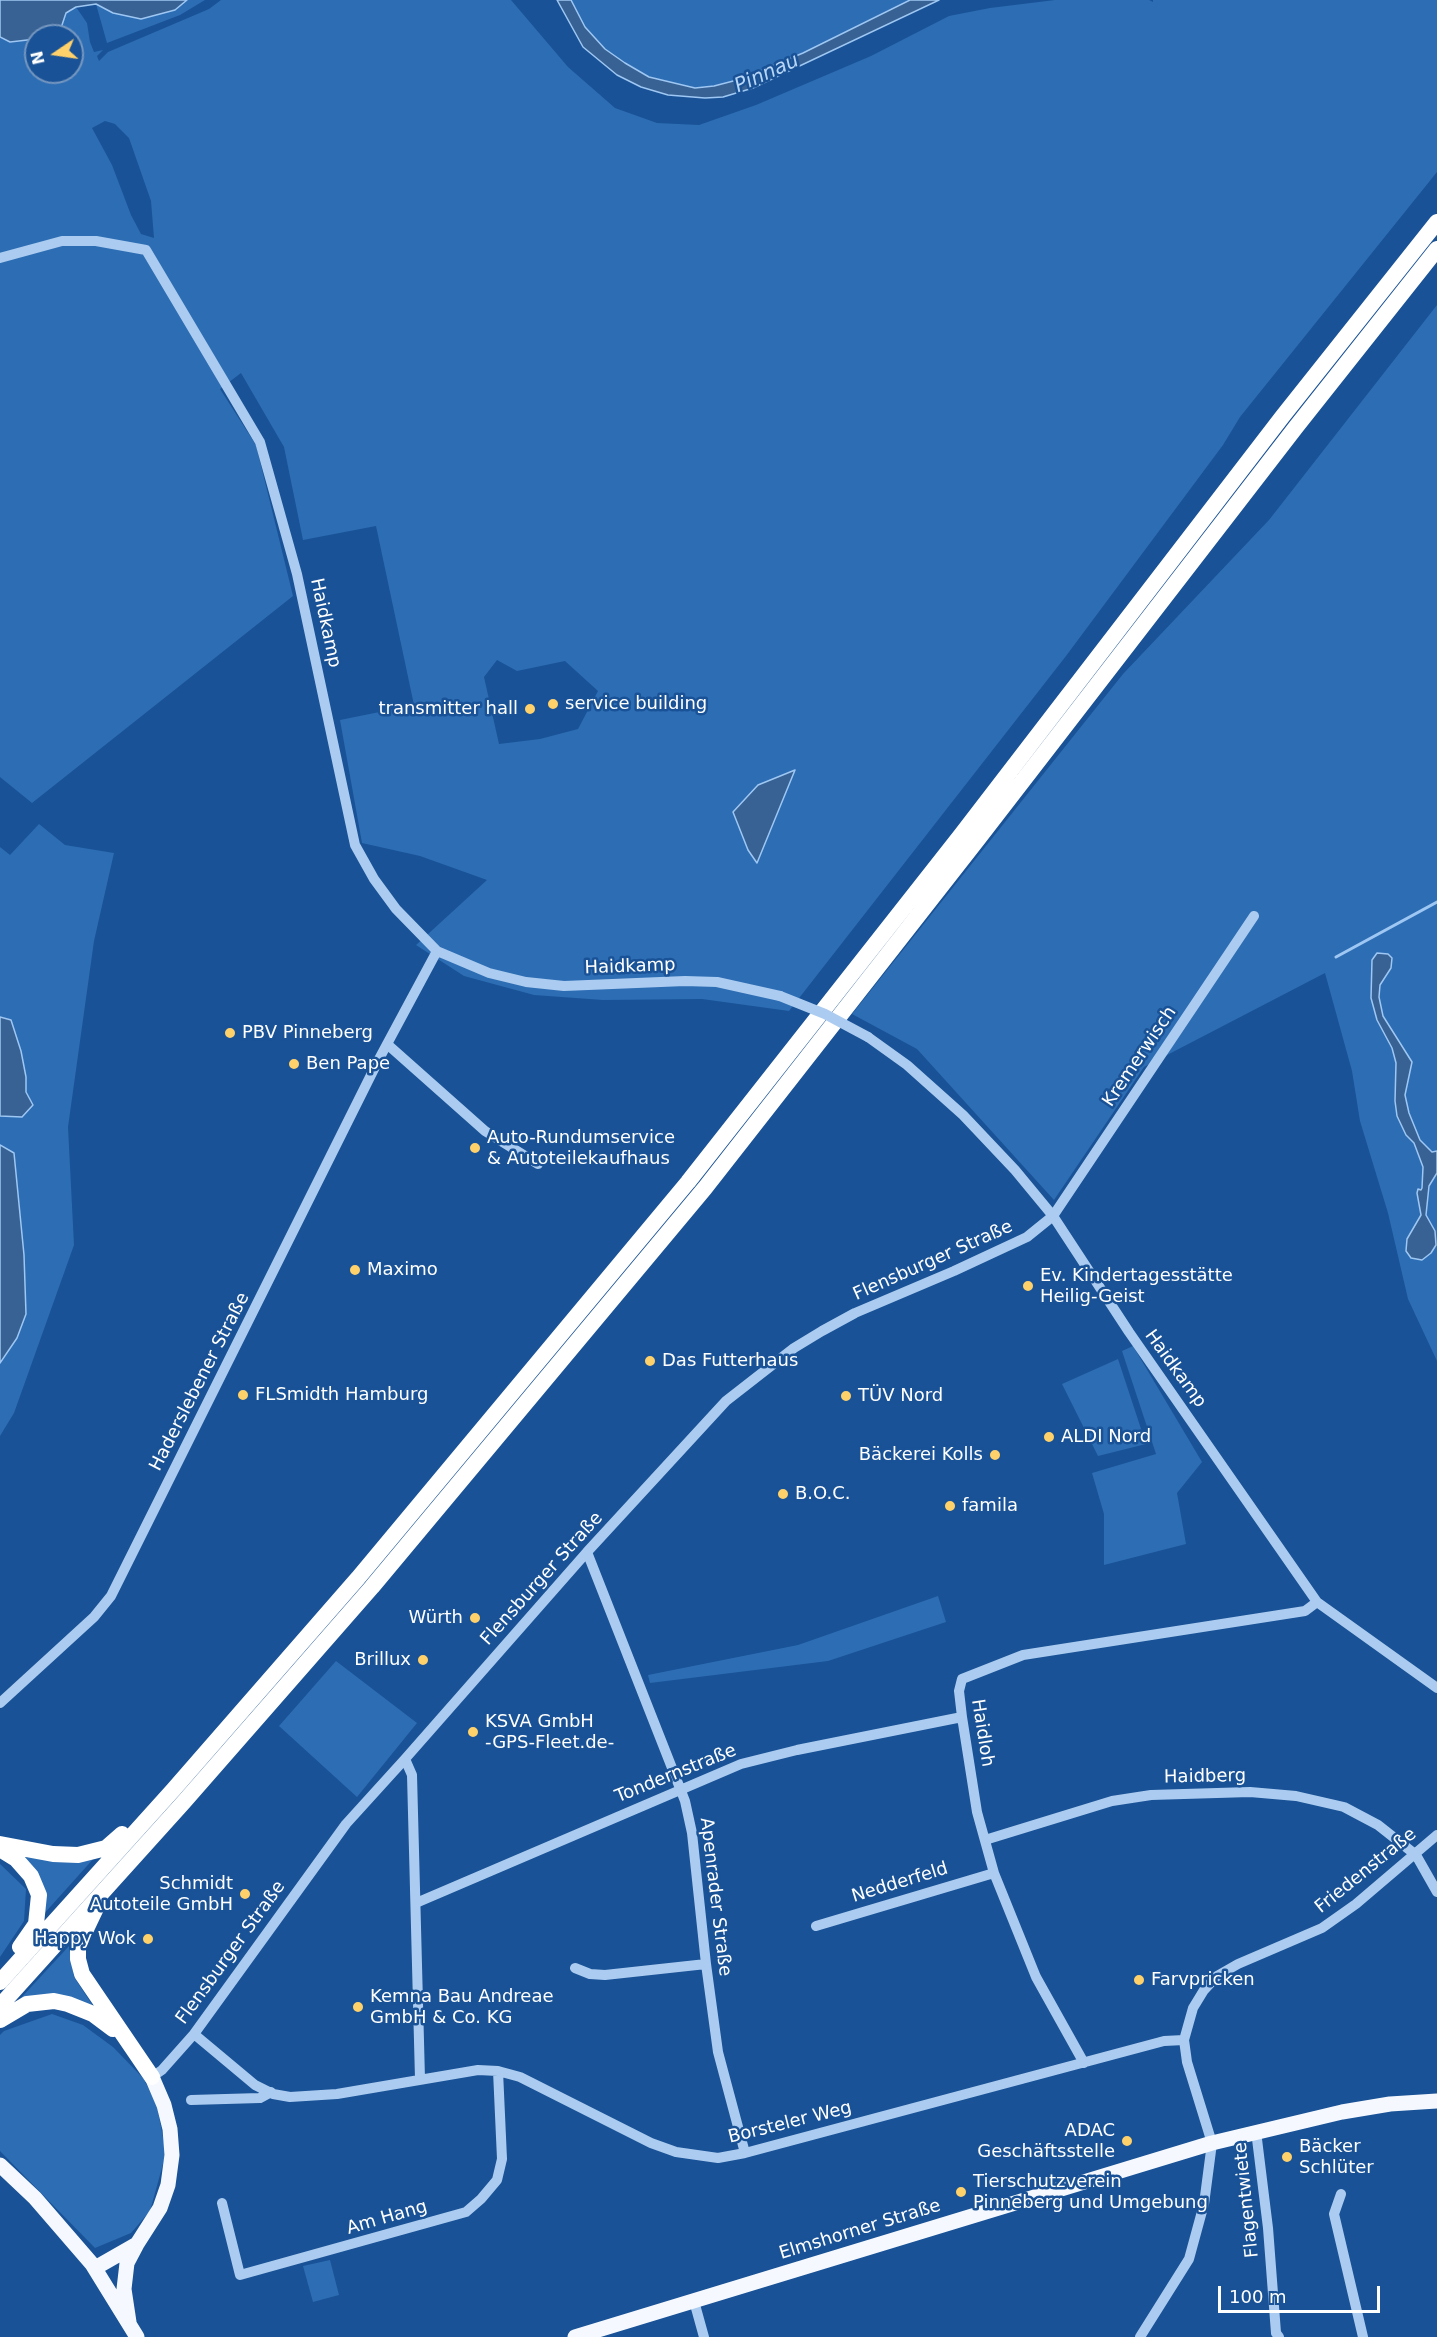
<!DOCTYPE html>
<html>
<head>
<meta charset="utf-8">
<style>
	body { margin:0 }
	#map { position:relative; width:1437px; height:2337px; overflow:hidden; background:#195296; font-family:"DejaVu Sans",sans-serif }
	canvas { display:block }
	.north { position:absolute; left:24px; top:24px; width:60px; height:60px; box-sizing:border-box; background:#195296; border:2px solid #7597c0; border-radius:50%; rotate:257deg; font-size:16px; font-weight:700; line-height:24px; text-align:center; color:#fff }
	.north::after { content:''; display:block; margin:auto; width:21px; height:27px; background:#ffd16b; clip-path:polygon(50% 0,100% 100%,50% 72%,0 100%) }
	.scale { position:absolute; left:1218px; top:2286px; width:162px; height:27px; box-sizing:border-box; border:3px solid #fff; border-top:0; padding-left:8px; font-size:18px; line-height:21px; white-space:nowrap; color:#fff; -webkit-text-stroke:4px #195296; paint-order:stroke }
</style>
</head>
<body>
<div id="map">
<canvas width="1437" height="2337"></canvas>
<div class="north">N</div>
<div class="scale">100 m</div>
</div>
<script>
const ctx = document.querySelector('canvas').getContext('2d');
ctx.lineJoin = 'round';
function paint(path, color) {
  ctx.fillStyle = color;
  ctx.fill(path, 'evenodd');
}
function poly(rows) {
  const path = new Path2D();
  for (const r of rows) {
    path.moveTo(r[0], r[1]);
    for (let i = 2; i < r.length; i += 2) path.lineTo(r[i], r[i + 1]);
  }
  return path;
}
function stroke(path, color, width, dash) {
  ctx.strokeStyle = color;
  ctx.lineWidth = width;
  ctx.lineCap = dash ? 'butt' : 'round';
  ctx.setLineDash(dash || []);
  ctx.stroke(path);
}
function drawText(font, color, halo, rows, align = 'center') {
  ctx.font = font + ' "DejaVu Sans",sans-serif';
  ctx.lineWidth = 5;
  ctx.setLineDash([]);
  ctx.textBaseline = 'middle';
  ctx.strokeStyle = halo;
  ctx.fillStyle = color;
  for (const [text, x, y, turn = 0] of rows) {
    ctx.save();
    ctx.translate(x, y);
    ctx.rotate((+turn || 0) * Math.PI / 180);
    ctx.textAlign = isNaN(turn) ? turn : align;
    if (halo) ctx.strokeText(text, 0, 0);
    ctx.fillText(text, 0, 0);
    ctx.restore();
  }
}
paint(poly([
	[187,0,205,0,180,15,107,43,96,4,113,13,175,10],
	[221,0,511,0,568,67,615,108,657,123,699,125,756,105,871,56,949,16,990,8,1055,0,1149,0,1153,2,1153,0,1437,0,1437,172,1240,417,1223,445,1066,656,789,1011,702,999,603,1000,534,995,464,976,416,945,487,880,420,856,362,843,340,720,414,705,376,526,303,540,284,447,241,373,220,389,256,445,293,596,32,803,0,777,0,37,10,42,36,39,36,72,72,72,72,36,50,36,60,31,66,13,76,7,87,23,90,42,94,52,103,50,97,56,99,61,108,52,209,9],
	[105,121,115,124,129,138,151,201,154,238,141,234,131,215,112,165,92,128],
	[497,660,517,671,565,661,598,691,578,729,540,739,499,744,484,677],
	[571,0,910,0,803,53,741,79,714,86,695,88,649,77,625,63,605,49,585,27],
	[1437,305,1437,1361,1408,1299,1388,1213,1360,1121,1352,1071,1325,973,1144,1067,1054,1200,917,1049,852,1014,1123,674,1269,520],
	[39,824,65,845,114,853,94,941,68,1127,74,1245,14,1413,0,1436,0,1363,17,1338,24,1255,14,1153,0,1145,0,1116,22,1117,33,1104,26,1092,26,1077,21,1051,11,1020,0,1017,0,847,10,855],
	[1133,1346,1202,1462,1177,1493,1186,1544,1104,1565,1104,1514,1092,1473,1156,1454,1122,1351],
	[1118,1359,1146,1444,1098,1456,1062,1384],
	[938,1596,946,1622,828,1661,650,1683,648,1675,798,1645],
	[336,1661,417,1723,357,1797,279,1726],
	[21,1852,95,1857,42,1916],
	[0,1864,26,1889,24,1921,0,1957],
	[69,1946,74,1977,95,2009,20,1999],
	[52,2014,83,2025,113,2047,144,2079,157,2106,166,2153,150,2211,131,2233,95,2248,0,2151,0,2035,4,2031],
	[330,2260,339,2295,313,2302,303,2266]
]), '#2d6db4');
const water = poly([
	[0,0,187,0,175,10,141,19,113,13,96,4,76,7,66,13,60,31,50,36,36,36,36,39,10,42,0,37,0,0],
	[557,0,571,0,585,27,605,49,625,63,649,77,695,88,714,86,741,79,803,53,910,0,939,0,753,88,723,97,705,98,668,95,641,87,617,75,583,47,557,0],
	[795,770,757,863,748,850,733,812,758,785,795,770],
	[1377,953,1388,954,1392,958,1391,968,1380,985,1379,997,1383,1016,1412,1062,1405,1095,1409,1113,1420,1140,1432,1152,1437,1151,1437,1173,1429,1186,1426,1215,1435,1231,1436,1245,1431,1253,1422,1260,1411,1258,1406,1251,1407,1239,1421,1215,1417,1193,1418,1189,1421,1190,1422,1188,1423,1167,1414,1143,1406,1135,1397,1116,1395,1101,1396,1063,1392,1048,1377,1020,1371,998,1372,960,1377,953],
	[0,1017,11,1020,21,1051,26,1077,26,1092,33,1105,22,1117,0,1116,0,1017],
	[0,1145,14,1153,24,1255,26,1314,17,1338,0,1363,0,1145]
]);
paint(water, '#386293');
stroke(water, '#9ec7f3', 1.5);
stroke(poly([
	[1336,957,1437,902]
]), '#9ec7f3', 3);
stroke(poly([
	[0,258,62,241,96,241,146,250,260,442,297,574,355,845,374,879,396,909,437,951,489,973,526,982,564,986,685,981,717,982,780,996],
	[868,1037,907,1065,963,1115,1015,1170,1053,1216,1129,1332,1317,1602,1437,1688],
	[387,1044,485,1131,538,1164],
	[587,1552,685,1801,692,1833,706,1964,718,2052,745,2153],
	[0,1703,94,1617,111,1596,379,1059,437,951],
	[405,1759,412,1775,420,2079],
	[985,1840,1112,1801,1151,1795,1250,1792,1296,1796,1344,1807,1378,1825,1416,1855,1437,1892],
	[416,1903,741,1764,797,1750,962,1717],
	[816,1926,994,1873],
	[575,1968,590,1974,605,1975,706,1964],
	[194,2034,255,2085,273,2094,290,2097,337,2094,478,2070,498,2071,520,2077,651,2143,676,2152,718,2158,745,2153,1164,2041,1184,2040],
	[1084,2063,1036,1977,994,1873,977,1812,962,1717,959,1691,962,1679,1023,1655,1305,1611,1317,1602],
	[152,2077,162,2070,194,2034,346,1824,405,1759,587,1552,726,1401,794,1348,822,1331,855,1313,954,1271,1027,1237,1053,1216,1254,916],
	[191,2100,260,2098,271,2092],
	[1256,2131,1268,2228,1276,2333,1279,2337],
	[1341,2194,1334,2214,1363,2337],
	[222,2203,240,2275,466,2212,481,2199,497,2180,502,2159,498,2071],
	[694,2301,704,2337],
	[1140,2337,1189,2259,1204,2204,1212,2143,1187,2062,1184,2040,1193,2008,1204,1990,1217,1976,1238,1964,1322,1928,1356,1904,1437,1835]
]), '#abccf0', 10);
stroke(poly([
	[0,2165,35,2198,92,2264,137,2337],
	[95,2268,137,2244],
	[129,2322,124,2289,127,2263,137,2244,160,2208,168,2185,172,2155,170,2129,164,2105,152,2077],
	[575,2337,1212,2143,1342,2112,1390,2104,1437,2101]
]), '#f5f9ff', 15);
stroke(poly([
	[0,1844,53,1854,78,1855,106,1848,122,1834],
	[0,1849,16,1859,31,1876,39,1895,36,1924,20,1947],
	[97,1906,78,1946,78,1959,82,1974,152,2077],
	[0,1982,173,1790,358,1578,688,1182,961,835,1282,417,1437,222],
	[0,2006,183,1803,372,1587,705,1188,978,839,1296,427,1437,249],
	[0,2020,27,2004,54,2001,68,2004,93,2014,113,2029]
]), '#fff', 16);
stroke(poly([
	[780,996,825,1014,868,1037]
]), '#abccf0', 10);
for (const [x, y, r, color] of [
	[553,704,6,"#ffd16b"],
	[530,709,6,"#ffd16b"],
	[230,1033,6,"#ffd16b"],
	[294,1064,6,"#ffd16b"],
	[475,1148,6,"#ffd16b"],
	[355,1270,6,"#ffd16b"],
	[1028,1286,6,"#ffd16b"],
	[650,1361,6,"#ffd16b"],
	[243,1395,6,"#ffd16b"],
	[846,1396,6,"#ffd16b"],
	[1049,1437,6,"#ffd16b"],
	[995,1455,6,"#ffd16b"],
	[783,1494,6,"#ffd16b"],
	[950,1506,6,"#ffd16b"],
	[475,1618,6,"#ffd16b"],
	[423,1660,6,"#ffd16b"],
	[473,1732,6,"#ffd16b"],
	[245,1894,6,"#ffd16b"],
	[148,1939,6,"#ffd16b"],
	[1139,1980,6,"#ffd16b"],
	[358,2007,6,"#ffd16b"],
	[1127,2141,6,"#ffd16b"],
	[1287,2157,6,"#ffd16b"],
	[961,2192,6,"#ffd16b"]
]) {
  const dot = new Path2D();
  dot.arc(x, y, r, 0, 2 * Math.PI);
  ctx.fillStyle = color;
  ctx.fill(dot);
  stroke(dot, '#195296', 2);
}
drawText('18px', '#fff', '#195296', [
	["Haidkamp",325,623,78],
	["Haidkamp",630,967,-2],
	["Kremerwisch",1140,1057,-56],
	["Flensburger Straße",933,1261,-24],
	["Haidkamp",1175,1369,54],
	["Haderslebener Straße",200,1382,-63],
	["Flensburger Straße",542,1579,-48],
	["Haidloh",982,1733,81],
	["Tondernstraße",676,1774,-22],
	["Haidberg",1205,1777,-1],
	["Friedenstraße",1366,1871,-39],
	["Nedderfeld",900,1883,-17],
	["Apenrader Straße",715,1897,83],
	["Flensburger Straße",231,1953,-54],
	["Borsteler Weg",790,2123,-14],
	["Flagentwiete",1247,2200,-96],
	["Am Hang",387,2218,-16],
	["Elmshorner Straße",860,2230,-17]
]);
drawText('18px', '#fff', '#195296', [
	["service building",565,704],
	["transmitter hall",518,709,"right"],
	["PBV Pinneberg",242,1033],
	["Ben Pape",306,1064],
	["Auto-Rundumservice",487,1138],
	["& Autoteilekaufhaus",487,1159],
	["Maximo",367,1270],
	["Ev. Kindertagesstätte",1040,1276],
	["Heilig-Geist",1040,1297],
	["Das Futterhaus",662,1361],
	["FLSmidth Hamburg",255,1395],
	["TÜV Nord",858,1396],
	["ALDI Nord",1061,1437],
	["Bäckerei Kolls",983,1455,"right"],
	["B.O.C.",795,1494],
	["famila",962,1506],
	["Würth",463,1618,"right"],
	["Brillux",411,1660,"right"],
	["KSVA GmbH",485,1722],
	["-GPS-Fleet.de-",485,1743],
	["Schmidt",233,1884,"right"],
	["Autoteile GmbH",233,1905,"right"],
	["Happy Wok",136,1939,"right"],
	["Farvpricken",1151,1980],
	["Kemna Bau Andreae",370,1997],
	["GmbH & Co. KG",370,2018],
	["ADAC",1115,2131,"right"],
	["Geschäftsstelle",1115,2152,"right"],
	["Bäcker",1299,2147],
	["Schlüter",1299,2168],
	["Tierschutzverein",973,2182],
	["Pinneberg und Umgebung",973,2203]
], 'left');
drawText('italic 20px', '#b8d6f7', '#195296', [
	["Pinnau",767,74,-24]
]);
</script>
</body>
</html>
